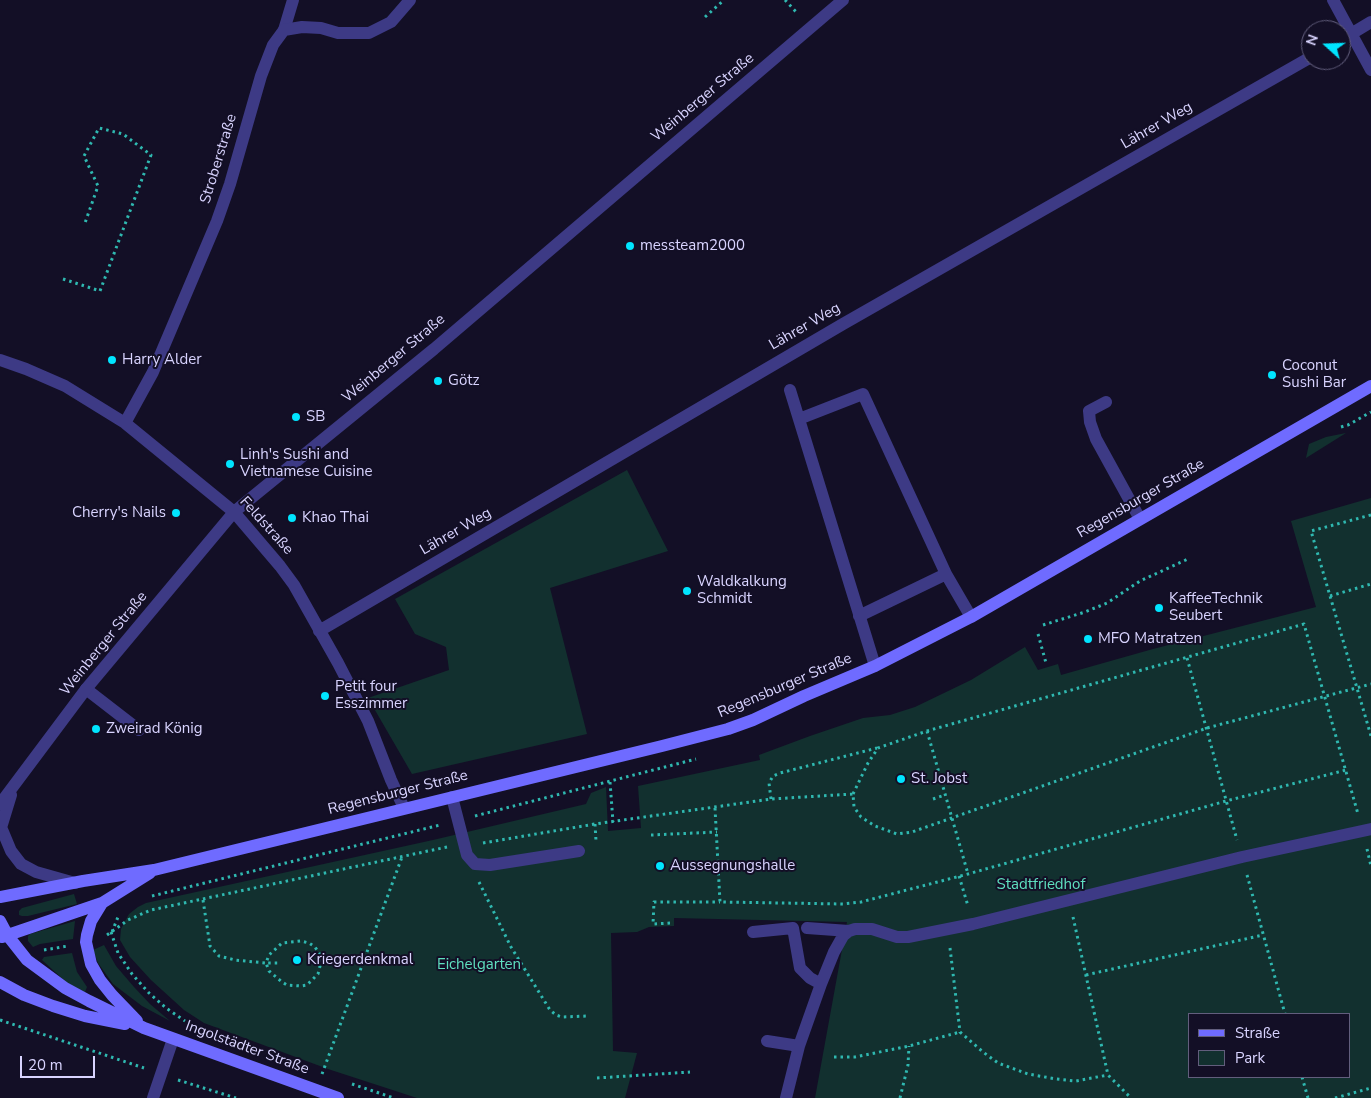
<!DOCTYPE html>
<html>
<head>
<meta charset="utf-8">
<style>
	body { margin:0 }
	#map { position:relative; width:1371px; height:1098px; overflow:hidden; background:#130f26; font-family:"Nunito Sans",sans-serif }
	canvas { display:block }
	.legend { position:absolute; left:1188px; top:1013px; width:162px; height:65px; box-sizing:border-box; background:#130f26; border:1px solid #625e7d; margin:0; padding:6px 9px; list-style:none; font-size:15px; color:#d9d4ff }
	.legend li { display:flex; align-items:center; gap:10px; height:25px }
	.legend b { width:25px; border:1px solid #625e7d }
	.north { position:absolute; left:1301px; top:20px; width:50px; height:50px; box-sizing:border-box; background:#130f26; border:1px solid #625e7d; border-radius:50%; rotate:290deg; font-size:14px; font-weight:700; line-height:20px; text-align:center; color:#d9d4ff }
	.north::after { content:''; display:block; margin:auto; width:18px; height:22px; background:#00e5ff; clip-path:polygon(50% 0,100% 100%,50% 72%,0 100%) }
	.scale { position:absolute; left:20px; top:1056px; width:75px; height:22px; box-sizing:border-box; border:2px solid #d9d4ff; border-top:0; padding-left:6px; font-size:15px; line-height:18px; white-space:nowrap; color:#d9d4ff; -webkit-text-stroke:4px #130f26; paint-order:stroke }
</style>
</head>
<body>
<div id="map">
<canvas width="1371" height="1098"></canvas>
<ul class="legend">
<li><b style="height:6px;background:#6f6bff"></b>Straße</li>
<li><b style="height:14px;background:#12302f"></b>Park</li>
</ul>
<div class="north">N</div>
<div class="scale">20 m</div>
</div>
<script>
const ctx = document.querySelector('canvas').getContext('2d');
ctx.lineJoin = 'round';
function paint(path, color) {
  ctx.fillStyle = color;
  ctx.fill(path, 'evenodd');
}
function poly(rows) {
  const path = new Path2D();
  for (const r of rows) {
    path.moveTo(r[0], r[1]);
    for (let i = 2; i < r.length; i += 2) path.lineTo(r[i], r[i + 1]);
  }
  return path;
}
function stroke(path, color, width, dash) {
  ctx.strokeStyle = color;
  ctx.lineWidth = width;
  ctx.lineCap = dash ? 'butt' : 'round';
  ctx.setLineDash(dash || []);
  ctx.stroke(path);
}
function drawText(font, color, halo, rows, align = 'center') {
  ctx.font = font + ' "Nunito Sans",sans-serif';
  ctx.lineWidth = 4;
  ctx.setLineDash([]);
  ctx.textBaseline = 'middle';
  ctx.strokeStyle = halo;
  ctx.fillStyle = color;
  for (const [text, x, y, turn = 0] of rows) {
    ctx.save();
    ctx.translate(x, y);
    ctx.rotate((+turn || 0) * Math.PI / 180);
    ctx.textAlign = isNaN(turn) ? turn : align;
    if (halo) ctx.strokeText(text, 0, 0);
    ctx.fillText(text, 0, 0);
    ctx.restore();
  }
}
paint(poly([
	[1346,433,1306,458,1309,444,1326,437],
	[627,470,668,551,550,588,587,734,412,774,368,698,449,670,446,647,415,634,395,599],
	[1371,498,1371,1098,815,1098,847,922,674,918,674,926,649,927,637,932,611,933,613,1051,637,1053,625,1098,417,1098,328,1069,204,1023,184,1010,151,980,130,957,120,940,121,929,129,914,138,907,146,903,433,840,586,804,591,793,606,787,608,831,641,828,638,786,760,760,759,755,810,736,863,718,890,715,915,707,971,680,1025,647,1038,670,1058,664,1061,675,1153,649,1316,607,1291,521],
	[1190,1014,1350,1014,1350,1077,1190,1077],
	[74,894,77,904,28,916,22,916,19,915,19,911,22,908],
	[75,921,73,939,40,944,33,947,28,941,28,936,30,934],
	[104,945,116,966,134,987,150,1004,170,1021,142,1006,113,984,98,963,93,950],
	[72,953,77,972,87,987,85,992,67,983,42,960,44,957]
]), '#12302f');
stroke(poly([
	[785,0,798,14],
	[705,17,724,0],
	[63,279,100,291,151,155,123,134,99,128,84,156,98,186,85,223],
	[1341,427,1348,425,1371,412],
	[1371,515,1311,531,1371,736],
	[1330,596,1371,584],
	[1043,625,1085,612,1107,603,1140,581,1188,559],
	[1038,634,1046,663],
	[1187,658,1237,840],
	[927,731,968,874],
	[610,782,613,822],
	[853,794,868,763,878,748,927,731,1304,624,1358,814],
	[771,799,769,783,773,776,780,773,877,748],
	[933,799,945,795],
	[715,808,720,902,843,904,861,902,968,874,1226,801,1346,770],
	[475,816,696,759],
	[595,824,596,841],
	[651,835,717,832],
	[483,843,595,824,771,799,853,794,854,807,861,817,875,826,897,834,912,832,1207,728,1371,684],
	[1367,849,1371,866],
	[1247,875,1285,1014],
	[959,876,968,906],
	[479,882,511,947,550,1010,556,1015,562,1017,588,1016],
	[152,896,440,825],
	[203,900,210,946,219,956,235,960,266,963,269,955,282,943,301,941,309,943,315,947,319,953,321,962,318,974,307,985,301,986,287,985,282,982,269,971,266,963,278,963],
	[1073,917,1108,1075,1131,1098],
	[670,923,653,924,654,902,720,902],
	[111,932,118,953,132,974,149,993,166,1008,185,1021],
	[112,932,118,917],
	[107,935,128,920,151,910,447,847],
	[950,948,960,1032,983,1052,998,1063,1028,1074,1056,1079,1076,1081,1108,1075],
	[44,950,68,946],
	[1086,975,1263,935],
	[0,1020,144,1068],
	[834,1057,855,1057,909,1046,960,1032],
	[322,1074,402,857],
	[1302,1077,1308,1098],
	[597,1078,690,1072],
	[178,1080,236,1098],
	[352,1084,394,1098],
	[900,1098,908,1065,909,1046],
	[1335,1098,1371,1088]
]), '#2fb8b0', 3, [2.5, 4]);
stroke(poly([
	[284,30,293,0],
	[790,390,875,666],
	[1106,402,1089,411,1090,422,1096,439,1140,519],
	[799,419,863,394,946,574,971,617],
	[859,616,946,574],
	[86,689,139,730],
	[452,797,467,855,475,864,490,865,579,851],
	[807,928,849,931],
	[753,932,793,928,800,968,810,978,821,984],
	[767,1041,799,1046,821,984,834,952,843,936,849,931,855,929,872,929,897,937,908,937,973,924,1242,857,1371,829],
	[153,1098,173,1039],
	[786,1098,799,1046]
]), '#3d3a85', 12);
stroke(poly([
	[1333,0,1371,70],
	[1341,40,1371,22],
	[0,360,26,369,65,386,125,423,234,512,280,566,294,585,338,663,368,721,391,780,404,808],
	[125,423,153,372,217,221,230,184,261,76,273,45,284,30,302,27,321,28,338,33,369,33,391,22,410,0],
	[319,631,843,324,1311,57],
	[0,804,86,689,234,512,434,349,843,0],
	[1,827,11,851,21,864,36,872,75,883],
	[0,831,11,795]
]), '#3d3a85', 12);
stroke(poly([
	[0,897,83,881,154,870,662,746,728,729,753,720,804,696,875,666,971,617,1371,386],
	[102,903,91,921,87,935,86,942,91,964,100,980,112,995,137,1021],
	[0,921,8,936,27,960,65,988,89,1001,144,1028,338,1098],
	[2,937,102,903,150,873],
	[0,982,24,995,53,1006,85,1016,125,1024]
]), '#6f6bff', 12);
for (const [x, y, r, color] of [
	[630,246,5,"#00e5ff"],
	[112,360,5,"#00e5ff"],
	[1272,375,5,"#00e5ff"],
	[438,381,5,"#00e5ff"],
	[296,417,5,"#00e5ff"],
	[230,464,5,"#00e5ff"],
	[176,513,5,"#00e5ff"],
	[292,518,5,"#00e5ff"],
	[687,591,5,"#00e5ff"],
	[1159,608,5,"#00e5ff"],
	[1088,639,5,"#00e5ff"],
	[325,696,5,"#00e5ff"],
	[96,729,5,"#00e5ff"],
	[901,779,5,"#00e5ff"],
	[660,866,5,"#00e5ff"],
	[297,960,5,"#00e5ff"]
]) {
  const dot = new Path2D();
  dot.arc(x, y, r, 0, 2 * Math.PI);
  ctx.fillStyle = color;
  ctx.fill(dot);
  stroke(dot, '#130f26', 2);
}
drawText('15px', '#d9d4ff', '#130f26', [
	["Weinberger Straße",703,98,-40],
	["Lährer Weg",1157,126,-30],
	["Stroberstraße",219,159,-73],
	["Lährer Weg",805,327,-30],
	["Weinberger Straße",394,359,-40],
	["Regensburger Straße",1141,499,-30],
	["Feldstraße",266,526,48],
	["Lährer Weg",456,532,-30],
	["Weinberger Straße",104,644,-51],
	["Regensburger Straße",785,686,-23],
	["Regensburger Straße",398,793,-14],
	["Ingolstädter Straße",247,1048,20]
]);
drawText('15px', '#d9d4ff', '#130f26', [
	["messteam2000",640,246],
	["Harry Alder",122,360],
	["Coconut",1282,366],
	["Sushi Bar",1282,383],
	["Götz",448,381],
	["SB",306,417],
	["Linh's Sushi and",240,455],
	["Vietnamese Cuisine",240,472],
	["Cherry's Nails",166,513,"right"],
	["Khao Thai",302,518],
	["Waldkalkung",697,582],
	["Schmidt",697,599],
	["KaffeeTechnik",1169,599],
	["Seubert",1169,616],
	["MFO Matratzen",1098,639],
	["Petit four",335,687],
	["Esszimmer",335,704],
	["Zweirad König",106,729],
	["St. Jobst",911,779],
	["Aussegnungshalle",670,866],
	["Kriegerdenkmal",307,960]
], 'left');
drawText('15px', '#5fe0c0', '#130f26', [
	["Stadtfriedhof",1041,885],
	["Eichelgarten",479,965]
]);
</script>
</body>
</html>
